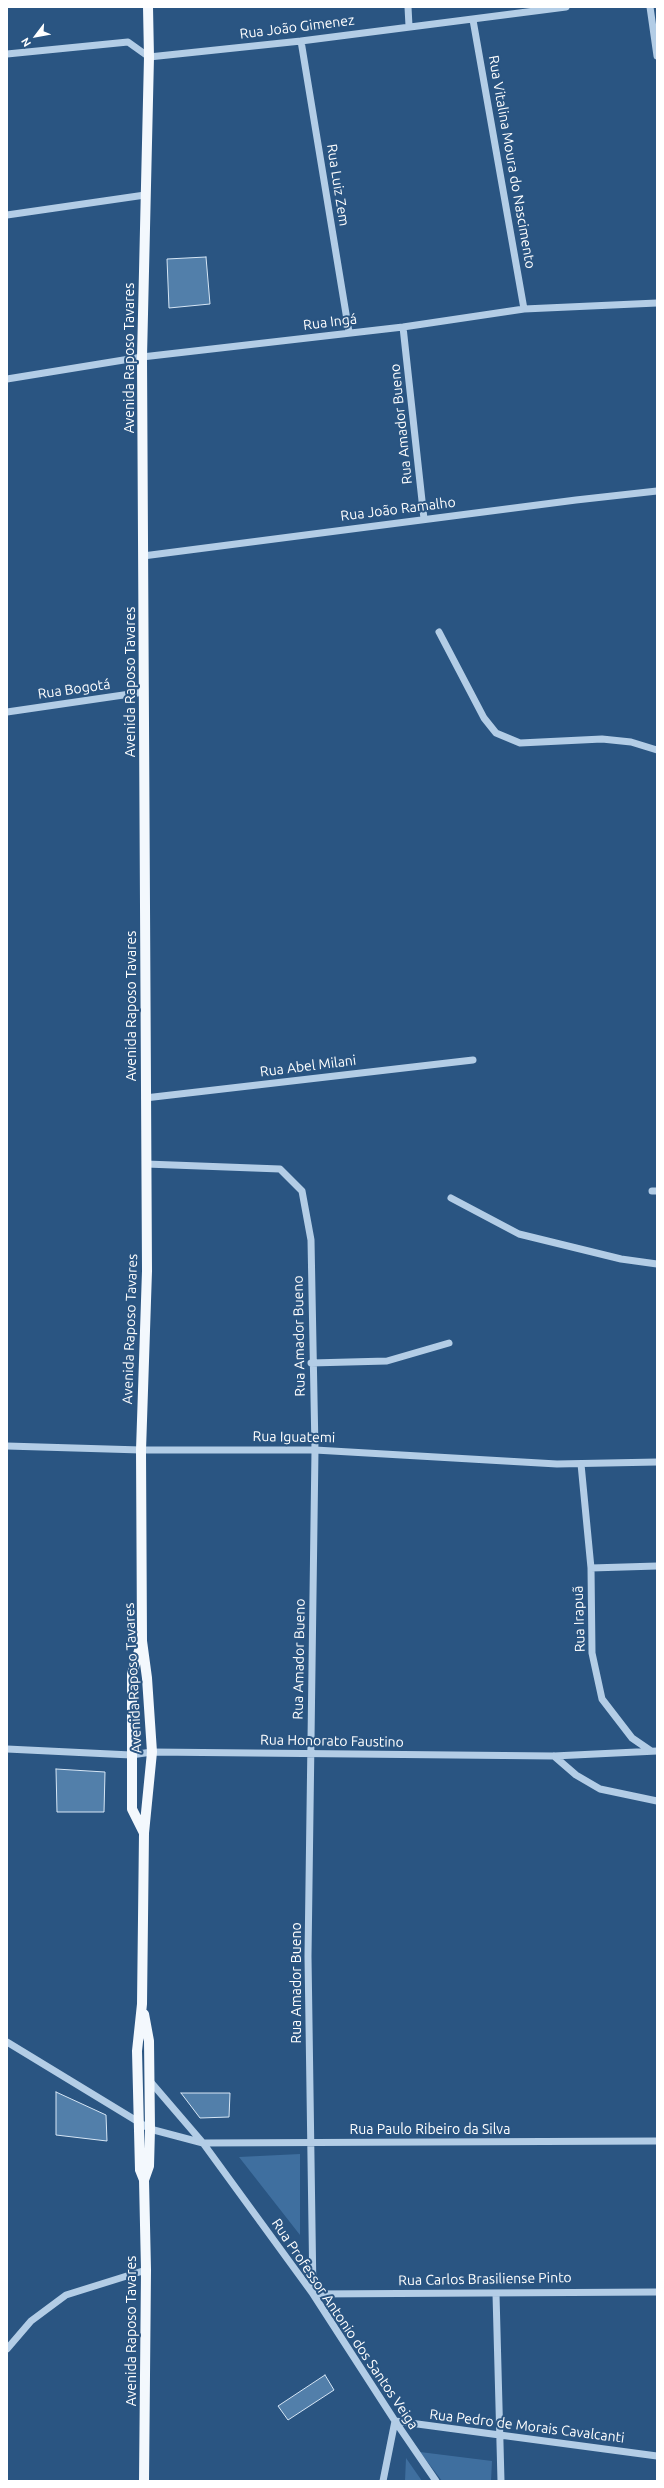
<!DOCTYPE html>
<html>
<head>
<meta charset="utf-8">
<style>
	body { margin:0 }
	#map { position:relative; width:664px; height:2488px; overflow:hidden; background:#2a5582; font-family:Ubuntu,sans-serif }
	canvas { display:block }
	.frame { position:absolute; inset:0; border:8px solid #fff; pointer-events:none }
	.north { position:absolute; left:16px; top:16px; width:40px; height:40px; -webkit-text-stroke:3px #2a5582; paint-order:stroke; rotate:238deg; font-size:11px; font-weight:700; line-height:16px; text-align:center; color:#fff }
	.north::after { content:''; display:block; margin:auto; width:14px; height:18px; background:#fff; clip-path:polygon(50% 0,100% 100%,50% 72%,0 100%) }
</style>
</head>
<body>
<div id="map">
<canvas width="664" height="2488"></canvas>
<div class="frame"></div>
<div class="north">N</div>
</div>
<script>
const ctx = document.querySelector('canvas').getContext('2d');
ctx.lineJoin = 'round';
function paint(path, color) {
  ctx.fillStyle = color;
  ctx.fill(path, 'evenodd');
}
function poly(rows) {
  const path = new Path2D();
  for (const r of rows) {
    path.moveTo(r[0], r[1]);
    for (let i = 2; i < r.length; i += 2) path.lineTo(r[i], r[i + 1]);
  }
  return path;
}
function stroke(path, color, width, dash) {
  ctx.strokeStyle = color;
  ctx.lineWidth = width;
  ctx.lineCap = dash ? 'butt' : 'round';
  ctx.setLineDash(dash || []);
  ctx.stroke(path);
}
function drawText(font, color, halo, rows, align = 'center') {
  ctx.font = font + ' Ubuntu,sans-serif';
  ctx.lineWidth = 4;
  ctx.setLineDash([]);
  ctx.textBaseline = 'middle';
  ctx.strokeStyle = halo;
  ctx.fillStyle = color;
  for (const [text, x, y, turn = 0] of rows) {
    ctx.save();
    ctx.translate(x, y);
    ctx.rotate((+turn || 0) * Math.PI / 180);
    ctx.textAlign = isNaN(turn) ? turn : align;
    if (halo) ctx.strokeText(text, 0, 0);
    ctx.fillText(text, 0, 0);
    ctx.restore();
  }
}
paint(poly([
	[300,2154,300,2235,239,2157],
	[420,2452,492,2461,491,2481,442,2481],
	[406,2458,422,2481,405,2481]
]), '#3f6f9f');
const building = poly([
	[206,257,210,304,169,308,167,259,206,257],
	[56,1769,105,1772,104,1812,57,1812,56,1769],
	[56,2092,106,2115,107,2141,56,2135,56,2092],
	[181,2093,230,2093,229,2117,200,2118,181,2093],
	[325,2375,334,2390,288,2420,278,2406,325,2375]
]);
paint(building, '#527faa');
stroke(building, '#d6e6f5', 1);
stroke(poly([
	[408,7,409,26],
	[650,7,657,56],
	[473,20,524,309],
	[301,41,349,332],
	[7,54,128,42,149,57,301,41,566,7],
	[7,215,145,195],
	[403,327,424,519],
	[7,379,142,357,403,327,524,309,657,303],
	[143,556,576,500,657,491],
	[439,632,484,718,496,733,520,743,602,739,631,742,657,750],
	[7,712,144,692],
	[145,1098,473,1060],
	[146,1164,280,1169,302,1191,311,1240,315,1450,308,1956,313,2294],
	[652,1191,657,1191],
	[451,1198,519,1234,621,1259,657,1264],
	[311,1363,387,1361,449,1343],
	[7,1446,141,1450,315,1450,557,1464,657,1462],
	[581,1464,591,1568,592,1653,602,1699,632,1738,651,1751],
	[591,1568,657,1566],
	[7,1749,131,1755,152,1752,554,1756,657,1751],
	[554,1756,576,1775,600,1789,657,1801],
	[7,2042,150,2129,203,2143,657,2141],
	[149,2080,203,2143,313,2294,395,2421,436,2481],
	[313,2294,657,2292],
	[496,2294,501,2481],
	[7,2349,31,2321,66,2295,146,2270],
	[395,2421,657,2456],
	[383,2481,395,2421]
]), '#b3cde6', 7);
stroke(poly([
	[141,1644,132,1674,132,1809,144,1833],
	[144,2014,149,2041,150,2129,149,2166,144,2180,146,2270,144,2481],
	[144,2180,140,2170,137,2051,142,2004,144,1833,152,1752,147,1678,142,1641,141,1450,147,1271,142,357,149,57,148,7]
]), '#f3f8fd', 10);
drawText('14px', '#fff', '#2a5582', [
	["Rua João Gimenez",297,27,-7],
	["Rua Vitalina Moura do Nascimento",512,162,80],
	["Rua Luiz Zem",338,185,81],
	["Rua Ingá",330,322,-7],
	["Avenida Raposo Tavares",129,358,-90],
	["Rua Amador Bueno",401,424,-96],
	["Rua João Ramalho",398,509,-7],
	["Avenida Raposo Tavares",130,682,-90],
	["Rua Bogotá",74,689,-8],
	["Avenida Raposo Tavares",131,1006,-90],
	["Rua Abel Milani",308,1066,-7],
	["Avenida Raposo Tavares",130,1329,-88],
	["Rua Amador Bueno",299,1336,-91],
	["Rua Iguatemi",294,1437,1],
	["Rua Irapuã",579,1619,-92],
	["Rua Amador Bueno",299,1659,-89],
	["Avenida Raposo Tavares",133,1678,-93],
	["Rua Honorato Faustino",332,1741,1],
	["Rua Amador Bueno",296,1983,-90],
	["Rua Paulo Ribeiro da Silva",430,2129],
	["Rua Carlos Brasiliense Pinto",485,2279,-1],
	["Rua Professor Antonio dos Santos Veiga",345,2324,56],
	["Avenida Raposo Tavares",131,2331,-90],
	["Rua Pedro de Morais Cavalcanti",527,2426,7]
]);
</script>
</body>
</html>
